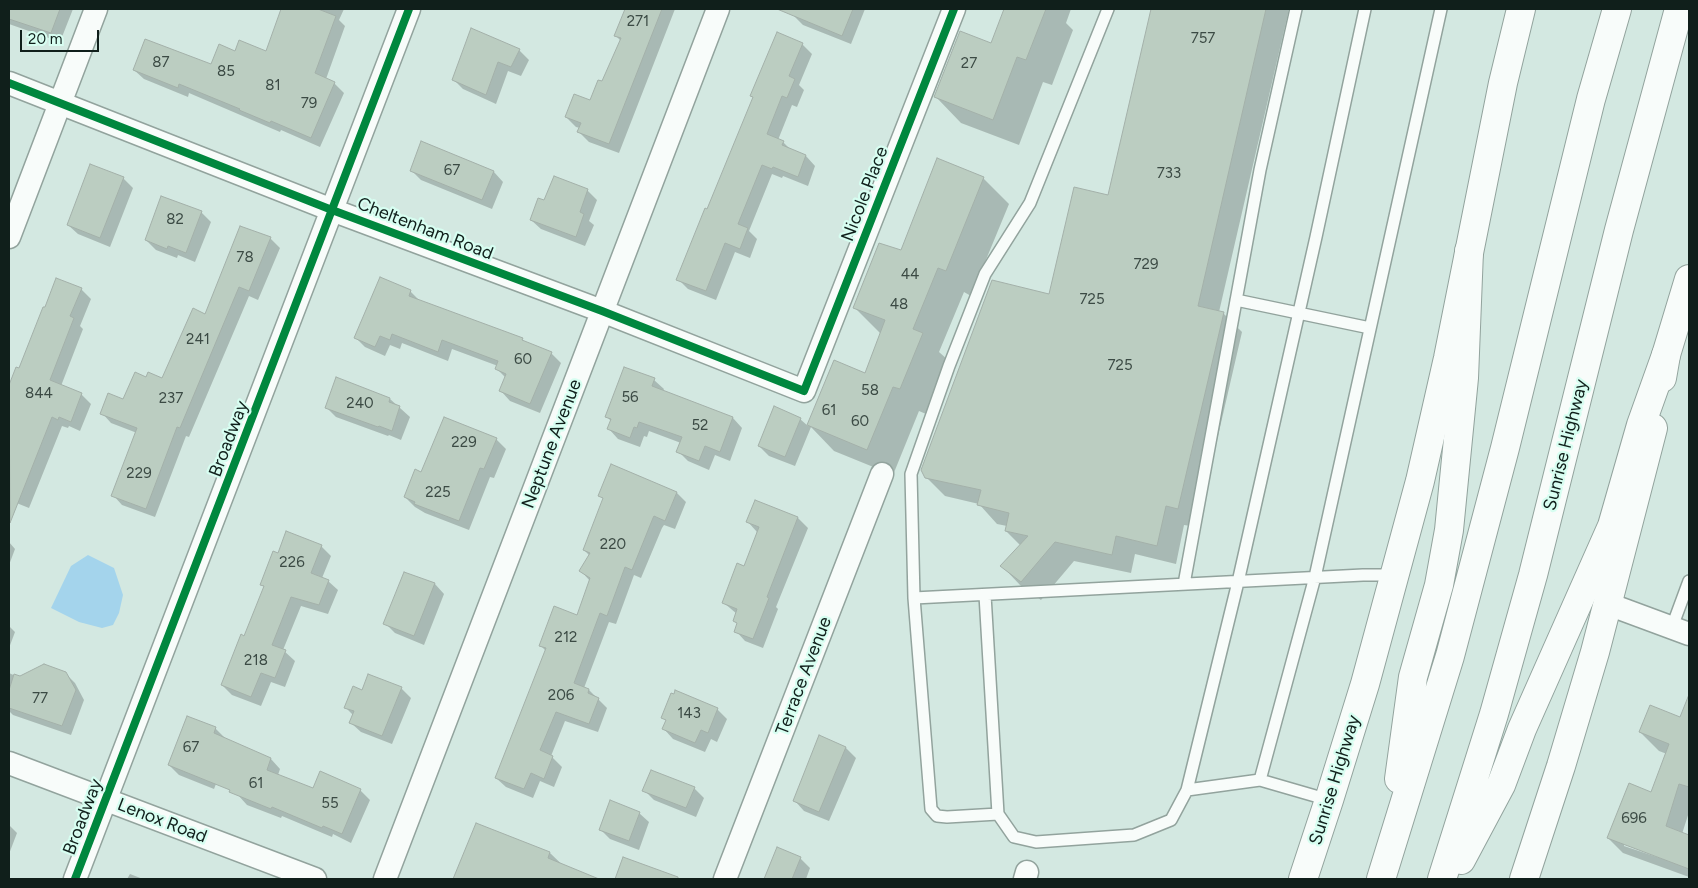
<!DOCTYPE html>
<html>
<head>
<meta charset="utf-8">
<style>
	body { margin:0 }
	#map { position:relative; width:1698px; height:888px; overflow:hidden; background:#d3e8e1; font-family:Figtree,sans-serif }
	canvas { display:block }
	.frame { position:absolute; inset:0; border:10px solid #101f1b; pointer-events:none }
	.scale { position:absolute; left:20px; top:30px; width:79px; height:22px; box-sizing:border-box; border:2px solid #101f1b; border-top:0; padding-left:6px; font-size:15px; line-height:18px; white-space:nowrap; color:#101f1b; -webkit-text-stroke:4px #d7fef1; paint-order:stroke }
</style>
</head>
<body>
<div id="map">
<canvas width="1698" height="888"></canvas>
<div class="frame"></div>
<div class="scale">20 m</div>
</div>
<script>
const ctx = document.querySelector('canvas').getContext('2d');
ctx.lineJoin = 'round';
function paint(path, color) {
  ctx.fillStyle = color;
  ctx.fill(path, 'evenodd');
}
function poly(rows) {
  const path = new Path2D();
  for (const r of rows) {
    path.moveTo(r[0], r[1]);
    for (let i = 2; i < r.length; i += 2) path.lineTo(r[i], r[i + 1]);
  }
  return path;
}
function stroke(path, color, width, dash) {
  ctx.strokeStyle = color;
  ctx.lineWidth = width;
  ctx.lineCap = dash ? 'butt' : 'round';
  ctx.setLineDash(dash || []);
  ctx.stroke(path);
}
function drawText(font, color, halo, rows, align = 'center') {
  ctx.font = font + ' Figtree,sans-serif';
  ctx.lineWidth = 4.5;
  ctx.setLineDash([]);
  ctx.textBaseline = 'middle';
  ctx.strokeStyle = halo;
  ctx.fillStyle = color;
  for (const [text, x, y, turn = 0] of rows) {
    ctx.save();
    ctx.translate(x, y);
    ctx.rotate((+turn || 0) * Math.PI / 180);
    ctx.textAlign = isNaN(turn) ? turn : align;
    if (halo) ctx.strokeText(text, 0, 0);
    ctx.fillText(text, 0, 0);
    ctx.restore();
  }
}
paint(poly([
	[88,555,114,568,123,595,119,613,113,625,102,628,79,622,51,608,71,566]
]), '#a4d4ec');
paint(poly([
	[9,9,73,9,60,42,9,24],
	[282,9,344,9,339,20,345,26,326,79,334,83,344,93,320,147,281,130,280,132,189,93,188,97,144,79,134,70,212,66,236,53,267,53],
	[626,9,675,9,619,153,589,142,579,132,580,128,576,127,566,117,591,102,603,83,621,41,615,35],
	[797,9,865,9,851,44,803,25,794,16],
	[1005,9,1071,9,1066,23,1073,30,1052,85,1043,82,1019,145,961,123,936,97,992,44],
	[1152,9,1289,9,1219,312,1223,313,1242,332,1197,527,1184,525,1176,564,1135,554,1131,573,1074,561,1041,600,1020,585,1002,566,1021,546,1006,531,1007,526,997,524,979,504,945,496,926,477,922,469,992,281,1050,295,1109,196],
	[802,44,812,54,799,85,804,90,797,107,792,105,778,140,783,142,792,151,806,156,815,166,808,186,783,176,782,178,772,174,749,231,757,239,750,258,735,252,716,300,688,289,678,279,708,210],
	[519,50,529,60,521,76,508,71,496,104,463,89,453,79],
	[411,170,494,172,503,182,492,209,421,180],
	[123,178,133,188,110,247,78,234,68,225],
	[983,178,1009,204,971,296,964,292,939,352,948,360,926,414,919,411,893,475,834,451,811,427,795,466,769,456,759,446,800,419,808,426,834,362,865,374,881,334,854,307,902,252],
	[587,190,597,200,589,221,594,225,585,246,541,229,531,220,545,202],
	[201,212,211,222,195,262,178,255,177,258,156,250,146,240],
	[270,238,280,248,258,300,249,296,189,437,186,436,155,517,122,505,113,495,137,433,111,423,102,413,124,400,147,378,163,379,205,315],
	[81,289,91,299,80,326,83,329,61,386,81,394,91,404,80,431,69,426,68,428,62,426,29,508,9,500,9,407,10,403,9,401,9,389,17,369,20,370,45,309],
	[410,291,420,301,522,339,525,342,551,353,561,363,540,413,510,401,501,391,506,378,497,369,498,366,452,349,448,361,402,343,400,349,390,345,385,356,365,347,355,337],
	[654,380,664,389,663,391,733,418,742,428,730,461,715,455,709,470,688,461,678,451,681,443,649,431,647,437,644,436,640,447,618,439,609,429,611,421,606,416],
	[390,399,410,417,401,440,389,435,388,436,336,417,326,407],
	[496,439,506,449,494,478,490,477,469,530,425,513,415,507,405,497,422,473],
	[612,466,677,493,686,502,675,529,664,525,662,528,641,578,634,575,616,624,609,622,584,688,589,690,607,708,598,732,565,721,551,756,562,767,554,787,540,781,533,798,506,787,496,778,546,651,540,645,577,616,590,581,581,571,590,556,584,550,604,499,600,495],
	[755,501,798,518,808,528,776,607,778,609,763,648,745,641,736,631,738,624,734,621,737,614,724,603,745,567,757,532,748,522],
	[9,542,15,549,9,565],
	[321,546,331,556,322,578,328,581,338,590,328,614,301,606,283,650,295,661,285,687,271,682,261,706,232,695,222,685,245,637,265,588,262,584,279,555],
	[405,573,435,584,444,594,424,645,395,633,385,623],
	[9,626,15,632,9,648],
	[9,673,20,678,65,673,75,683,84,700,71,735,13,715,9,711],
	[401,688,411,698,392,744,361,732,351,723,353,715,345,707,363,691],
	[1651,707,1680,756,1689,759,1689,812,1682,834,1689,837,1689,877,1623,853,1608,838,1652,794,1667,754,1659,751,1640,732],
	[1624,843,1664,857,1663,859,1624,846],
	[717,709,727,719,717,742,711,739,705,752,673,739,664,729,667,721,663,717],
	[215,728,225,738,225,739,271,759,280,769,278,775,314,789,360,790,370,800,351,843,333,834,332,837,282,816,281,818,247,805,238,795,223,766,214,789,179,775,169,765],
	[819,737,846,748,856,758,829,821,804,811,795,801],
	[694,788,704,798,696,817,654,800,644,790],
	[639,813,649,822,639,850,610,839,600,829],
	[9,825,17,833,9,854],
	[477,825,550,853,574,876,573,879,461,879,457,875],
	[778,849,800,858,810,868,806,879,765,879],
	[624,858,672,877,675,879,616,879],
	[130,874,143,879,127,879]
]), '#0003');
const building = poly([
	[9,9,60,9,51,33,9,19,9,9],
	[281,9,318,9,336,16,315,73,335,82,311,138,271,121,270,123,239,110,240,109,179,84,178,88,133,70,145,39,211,64,219,44,235,51,239,40,266,51,281,9],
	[625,9,662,9,609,144,577,132,581,123,565,117,574,94,590,100,598,80,602,81,621,38,614,36,625,9],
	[777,9,853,9,842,36,777,9],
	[1004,9,1046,9,1026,60,1017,57,993,120,934,97,960,31,991,43,1004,9],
	[1151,9,1266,9,1198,306,1224,312,1178,509,1166,506,1157,546,1116,536,1112,555,1055,542,1021,582,1000,566,1028,536,1005,531,1009,513,977,505,981,490,925,478,921,470,992,280,1049,294,1074,187,1108,195,1151,9],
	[471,28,520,49,511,67,498,62,486,95,452,80,471,28],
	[777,32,803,43,789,76,795,79,787,98,782,96,767,134,784,141,782,145,806,155,798,177,773,167,772,169,762,165,738,224,748,228,740,249,725,243,706,291,676,280,705,208,707,209,753,97,750,96,777,32],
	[421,141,494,171,482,200,410,171,421,141],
	[937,158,984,177,946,271,938,268,913,329,923,333,900,389,893,387,867,450,807,425,834,360,865,373,885,320,853,308,879,243,901,250,937,158],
	[90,164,124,177,100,238,67,225,90,164],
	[554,176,588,189,580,212,584,214,576,237,530,220,538,198,544,200,554,176],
	[161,196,202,211,186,253,168,246,167,249,145,240,161,196],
	[240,226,271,237,249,291,239,287,180,428,177,427,146,509,111,496,137,428,100,414,108,393,123,399,135,372,146,377,148,372,162,378,193,308,205,314,240,226],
	[380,277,411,290,409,296,523,338,522,340,552,352,530,404,499,391,506,374,495,369,498,361,442,340,438,352,392,334,390,340,380,336,375,347,354,338,380,277],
	[56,278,82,288,70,316,74,318,50,380,82,393,71,422,59,417,58,420,52,417,10,523,9,385,16,367,19,368,43,307,45,307,56,278],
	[624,367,655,378,652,386,733,417,720,452,705,446,699,461,676,452,682,437,639,422,637,428,634,427,630,438,607,429,611,419,605,417,624,367],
	[336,377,390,398,389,402,400,406,392,431,379,426,378,427,325,408,336,377],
	[774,406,801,418,785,457,758,446,774,406],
	[444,417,497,438,484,469,480,468,459,521,414,504,415,502,404,497,415,469,421,472,444,417],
	[611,464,677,492,665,521,654,516,653,518,632,570,625,567,607,616,600,613,574,683,589,689,588,693,599,698,589,724,556,712,540,750,553,756,544,779,531,773,524,789,495,778,546,648,539,646,554,606,577,615,590,578,579,571,590,553,583,550,603,498,598,496,611,464],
	[755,500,798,517,767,597,769,598,753,639,734,632,737,623,733,621,737,609,722,603,737,563,744,566,759,527,746,522,755,500],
	[286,531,322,545,311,573,329,580,319,605,291,597,272,645,286,650,275,678,261,673,251,697,221,685,241,634,244,636,264,586,260,585,273,551,278,553,286,531],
	[404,572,435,583,414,636,383,624,404,572],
	[44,664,66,672,76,690,62,726,9,708,9,690,14,674,20,676,44,664],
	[368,674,402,687,382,736,349,723,354,711,344,708,353,686,362,690,368,674],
	[675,690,718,708,708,733,701,730,695,743,662,729,666,720,661,718,671,693,674,694,675,690],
	[1688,697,1689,697,1689,787,1679,784,1666,826,1689,835,1689,869,1607,838,1629,783,1651,792,1669,744,1639,732,1650,705,1680,717,1688,697],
	[187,716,216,727,214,733,271,758,267,770,313,788,320,771,361,789,342,834,323,826,322,828,272,807,271,809,229,792,230,790,168,765,187,716],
	[819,735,846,747,819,812,793,801,819,735],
	[651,770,695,787,686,808,642,791,651,770],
	[610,800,640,812,629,841,599,830,610,800],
	[476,823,550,852,548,858,599,879,453,879,476,823],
	[777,847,801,857,792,879,764,879,777,847],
	[623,857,678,877,678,879,615,879,623,857]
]);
paint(building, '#bbcdc1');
stroke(building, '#a3b0a9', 1);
const service = poly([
	[1236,300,1370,328],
	[1184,584,1260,170,1296,9],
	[985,595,998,814,1014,837,1036,842,1134,835,1171,820,1187,790,1238,582,1316,237,1365,9],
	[914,598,1363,575,1394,575],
	[1672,627,1689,581],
	[1260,780,1329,800],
	[1187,790,1260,780,1315,577,1441,9],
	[998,814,947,817,937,816,931,809,914,598,911,474,949,366,985,274,1030,203,1108,9]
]);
const minor = poly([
	[9,83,332,210,602,311,804,391,954,9],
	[9,237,96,9],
	[1608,604,1689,634],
	[9,763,315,879],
	[75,879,409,9],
	[385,879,718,9],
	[725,879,882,474],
	[1025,879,1027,872]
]);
const secondary = poly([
	[1662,378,1666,355,1689,279],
	[1303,879,1329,800,1365,684,1420,481,1448,358,1503,83,1521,9],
	[1524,879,1561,766,1595,652,1653,428]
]);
const motorway = poly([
	[1399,779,1413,677,1439,585,1449,530,1464,378,1469,251],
	[1461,860,1501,785,1522,729,1612,526,1641,425,1666,355],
	[1381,879,1450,656,1505,448,1591,99,1617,9],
	[1442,879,1494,714,1533,575,1619,230,1679,9]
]);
stroke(service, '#92a39d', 14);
stroke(minor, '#92a39d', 25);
stroke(secondary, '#92a39d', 30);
stroke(motorway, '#92a39d', 30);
stroke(service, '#f8fcfa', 11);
stroke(minor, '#f8fcfa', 22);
stroke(secondary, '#f8fcfa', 28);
stroke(motorway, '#f8fcfa', 28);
stroke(poly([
	[9,83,332,210,602,311,804,391,954,9],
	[75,879,409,9]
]), '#00873e', 8);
drawText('15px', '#3b4a44', null, [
	["271",638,22],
	["757",1203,39],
	["87",161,63],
	["27",969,64],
	["85",226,72],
	["81",273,86],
	["79",309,104],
	["67",452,171],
	["733",1169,174],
	["82",175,220],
	["78",245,258],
	["729",1146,265],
	["44",910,275],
	["725",1092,300],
	["48",899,305],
	["241",198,340],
	["60",523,360],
	["725",1120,366],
	["58",870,391],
	["844",39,394],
	["56",630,398],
	["237",171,399],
	["240",360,404],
	["61",829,411],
	["60",860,422],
	["52",700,426],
	["229",464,443],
	["229",139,474],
	["225",438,493],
	["220",613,545],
	["226",292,563],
	["212",566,638],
	["218",256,661],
	["206",561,696],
	["77",40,699],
	["143",689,714],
	["67",191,748],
	["61",256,784],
	["55",330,804],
	["696",1634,819]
]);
drawText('18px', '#101f1b', '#d7fef1', [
	["Nicole Place",865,194,-69],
	["Cheltenham Road",425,229,21],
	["Broadway",229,439,-69],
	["Neptune Avenue",552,444,-69],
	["Sunrise Highway",1566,445,-76],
	["Terrace Avenue",804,676,-69],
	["Sunrise Highway",1335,780,-73],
	["Broadway",83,817,-69],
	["Lenox Road",162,821,21]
]);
</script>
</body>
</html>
